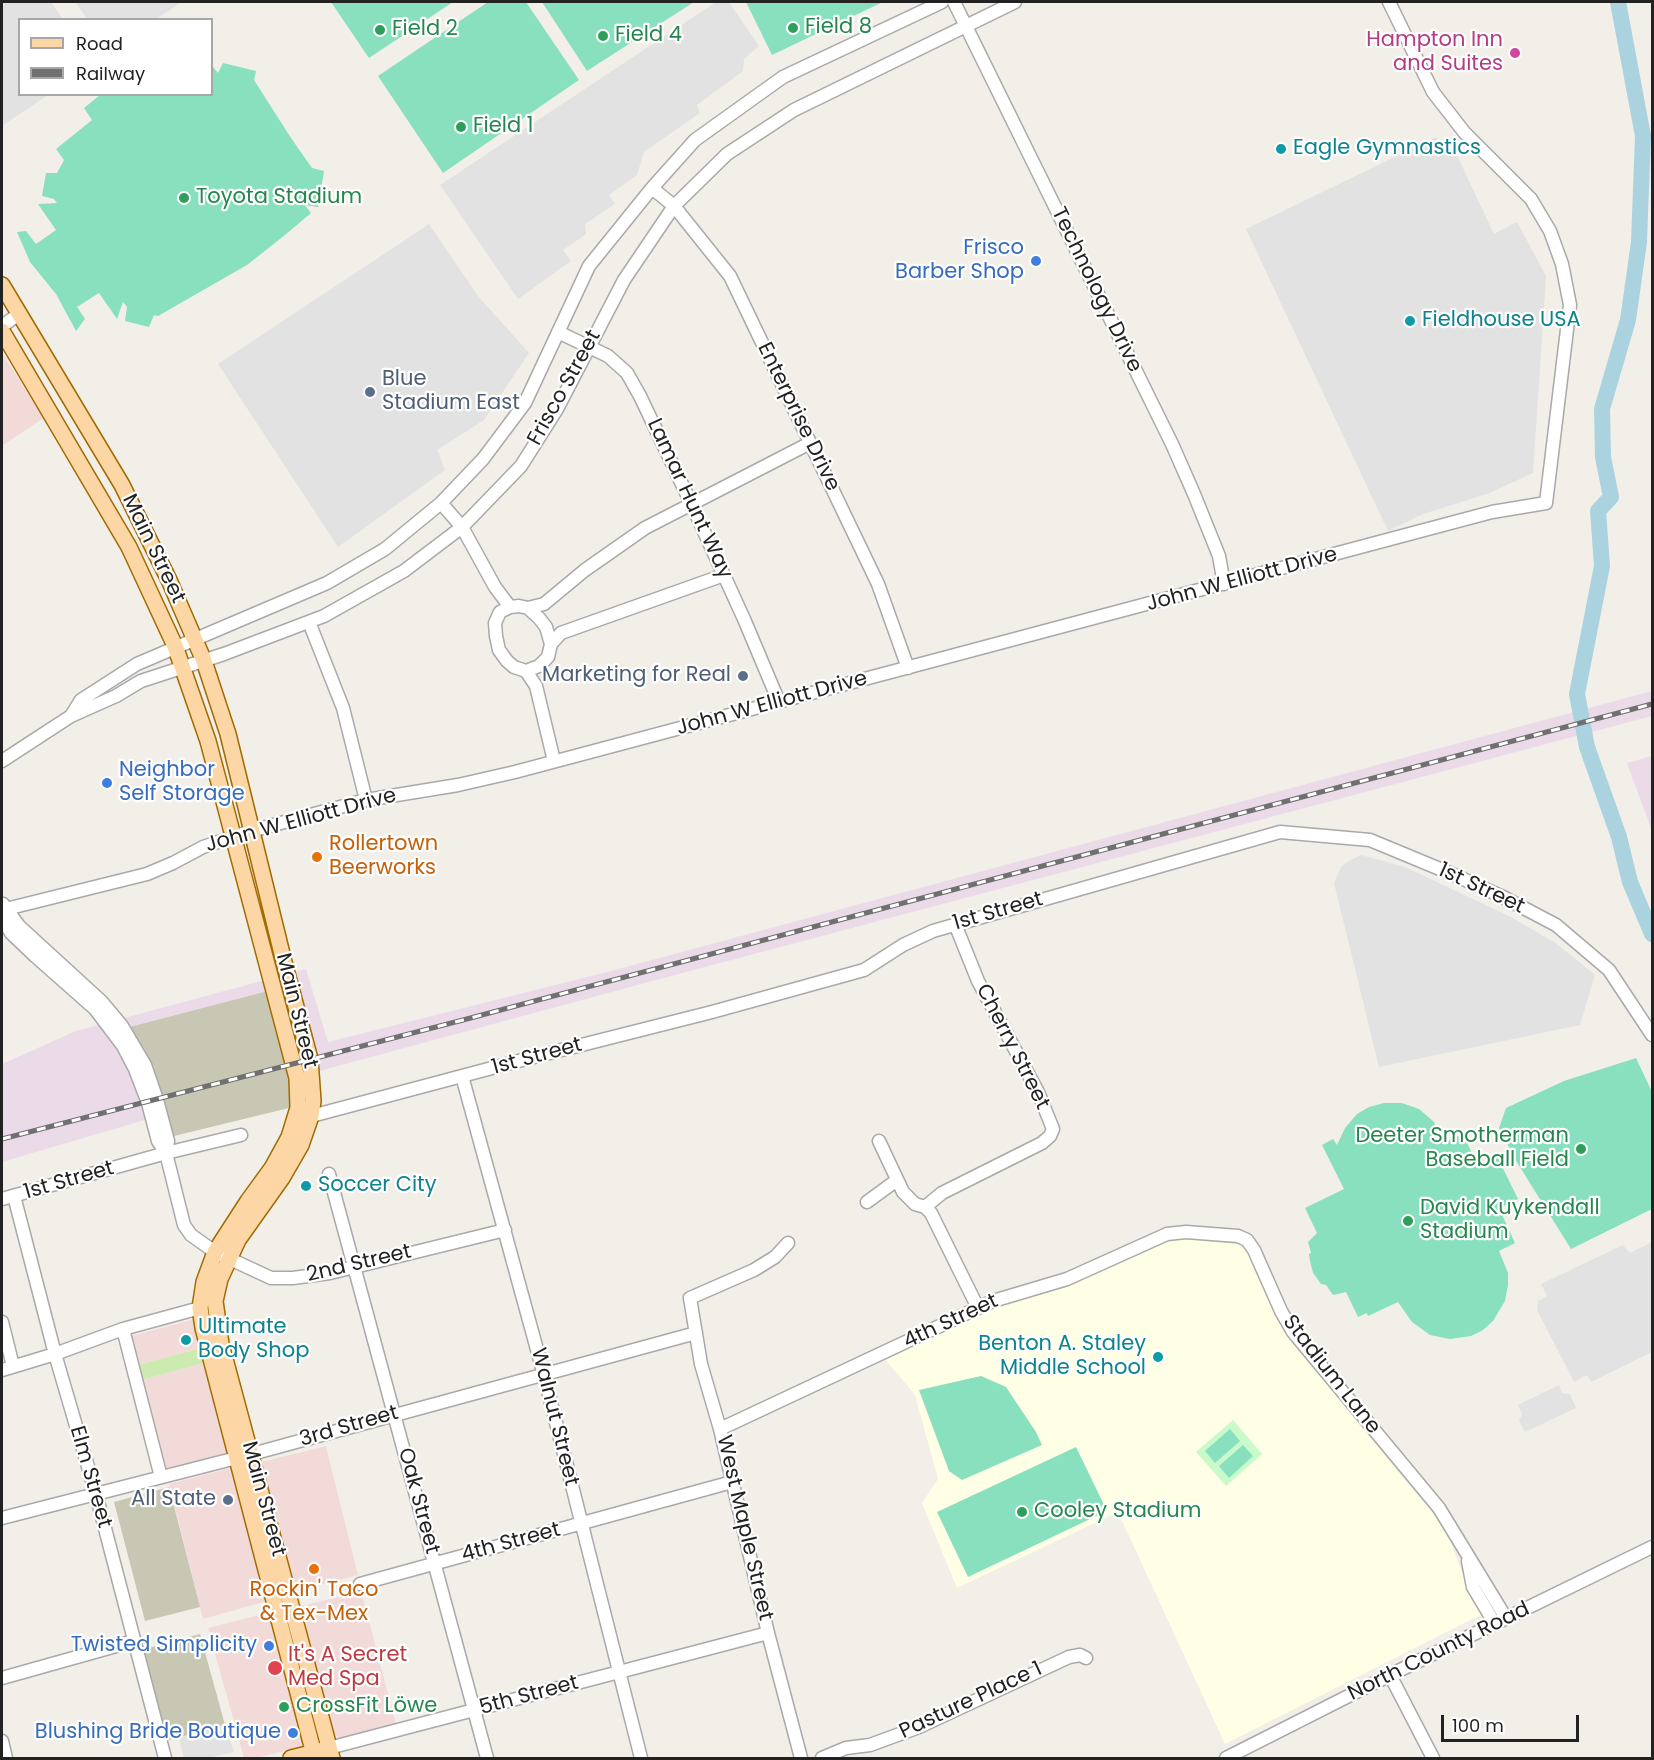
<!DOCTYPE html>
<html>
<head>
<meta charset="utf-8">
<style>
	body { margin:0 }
	#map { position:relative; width:1654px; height:1760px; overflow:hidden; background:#f2efe9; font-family:Poppins,sans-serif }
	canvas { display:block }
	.frame { position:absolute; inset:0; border:3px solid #222; pointer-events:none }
	.legend { position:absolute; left:18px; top:18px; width:195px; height:78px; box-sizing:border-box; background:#fff; border:2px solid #a7a7a7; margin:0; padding:8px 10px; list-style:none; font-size:18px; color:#222 }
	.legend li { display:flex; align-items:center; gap:12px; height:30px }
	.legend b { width:30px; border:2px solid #a7a7a7 }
	.scale { position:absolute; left:1441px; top:1715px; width:138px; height:27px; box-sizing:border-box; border:3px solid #222; border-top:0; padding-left:8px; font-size:18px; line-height:21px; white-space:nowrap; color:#222; -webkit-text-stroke:4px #fff; paint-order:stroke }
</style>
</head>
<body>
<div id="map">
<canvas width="1654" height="1760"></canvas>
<div class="frame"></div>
<ul class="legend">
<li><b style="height:8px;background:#fcd6a4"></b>Road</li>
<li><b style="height:8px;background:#707070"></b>Railway</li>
</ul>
<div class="scale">100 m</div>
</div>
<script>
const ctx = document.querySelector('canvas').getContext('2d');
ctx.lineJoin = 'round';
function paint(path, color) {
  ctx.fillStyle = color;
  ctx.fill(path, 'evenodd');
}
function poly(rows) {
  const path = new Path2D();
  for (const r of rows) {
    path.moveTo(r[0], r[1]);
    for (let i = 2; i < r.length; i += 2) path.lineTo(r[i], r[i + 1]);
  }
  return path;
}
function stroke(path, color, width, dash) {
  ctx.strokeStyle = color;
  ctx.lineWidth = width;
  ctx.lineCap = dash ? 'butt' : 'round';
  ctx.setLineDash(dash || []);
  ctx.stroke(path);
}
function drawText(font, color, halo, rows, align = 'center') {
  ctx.font = font + ' Poppins,sans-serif';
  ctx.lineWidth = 4.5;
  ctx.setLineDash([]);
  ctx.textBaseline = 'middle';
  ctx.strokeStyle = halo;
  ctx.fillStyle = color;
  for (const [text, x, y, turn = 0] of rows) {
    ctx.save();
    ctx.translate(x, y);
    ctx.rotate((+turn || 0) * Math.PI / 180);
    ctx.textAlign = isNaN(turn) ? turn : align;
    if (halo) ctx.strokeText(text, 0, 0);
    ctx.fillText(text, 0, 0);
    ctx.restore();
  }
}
paint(poly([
	[2,353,44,418,2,446],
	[195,1319,201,1348,138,1365,131,1336],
	[204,1363,227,1453,167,1470,142,1380],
	[326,1446,358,1575,298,1591,294,1590,261,1462],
	[231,1468,236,1472,268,1593,264,1602,203,1619,169,1484],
	[361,1591,396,1724,340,1739,331,1732,298,1607],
	[267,1613,273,1617,305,1741,301,1747,256,1758,244,1758,208,1628]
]), '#f2dad9');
paint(poly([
	[1652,691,1652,716,671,976,223,1097,2,1162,2,1064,76,1031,306,969,328,1042,611,971],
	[1652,756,1652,831,1627,763]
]), '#ebdbe8');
paint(poly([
	[1173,1238,1245,1245,1290,1340,1446,1530,1468,1589,1482,1614,1225,1744,1118,1512,957,1588,922,1503,938,1479,915,1395,886,1360,994,1308,1037,1292,1082,1279]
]), '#ffffe5');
paint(poly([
	[268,991,291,1072,293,1107,170,1137,126,1028],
	[169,1487,200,1607,145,1621,114,1502],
	[200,1634,225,1725,166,1741,141,1650]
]), '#c7c7b4');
paint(poly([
	[201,1348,204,1363,142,1380,138,1365]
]), '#cdebb0');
paint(poly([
	[1233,1420,1262,1454,1226,1486,1196,1452]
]), '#c8facc');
paint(poly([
	[331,2,453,2,369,58],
	[488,2,526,2,579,80,443,173,378,76],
	[542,2,694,2,587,71],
	[746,2,883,2,772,55],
	[223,63,256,71,254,80,291,138,312,168,324,171,318,207,305,205,311,213,285,235,247,265,158,316,154,315,149,327,125,321,127,307,123,302,117,319,99,293,77,307,85,319,76,331,56,294,30,262,17,232,26,231,36,244,56,230,38,204,57,203,54,199,42,196,46,173,57,173,64,160,56,149,92,120,84,108,100,95,212,94,212,68,213,67,218,73],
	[1636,1058,1652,1092,1652,1209,1571,1249,1518,1164,1499,1128,1506,1108,1564,1081],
	[1384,1103,1402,1103,1419,1109,1433,1121,1446,1142,1463,1134,1479,1168,1498,1158,1518,1199,1499,1208,1515,1243,1499,1251,1508,1273,1508,1285,1505,1301,1493,1321,1483,1330,1471,1336,1450,1339,1430,1335,1412,1322,1398,1302,1368,1316,1367,1313,1358,1317,1346,1292,1333,1295,1326,1285,1321,1284,1313,1273,1310,1261,1309,1254,1311,1253,1308,1242,1317,1233,1305,1208,1344,1189,1322,1145,1333,1139,1337,1145,1345,1128,1357,1114,1369,1107],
	[981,1376,1006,1387,1036,1432,1042,1445,962,1480,949,1471,919,1390],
	[1230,1429,1240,1441,1215,1463,1205,1451],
	[1243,1445,1253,1456,1229,1478,1219,1466],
	[1076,1447,1107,1511,968,1577,937,1512]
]), '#88e0be');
paint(poly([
	[2,2,51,2,63,19,20,20,20,94,48,95,2,126],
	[79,2,182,2,156,19,88,20,76,3],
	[716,2,729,2,759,46,744,59,743,71,697,105,700,113,644,152,637,175,609,195,615,204,585,224,586,234,563,250,571,261,518,299,440,185],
	[1436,137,1443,152,1454,149,1494,234,1517,222,1546,276,1533,473,1487,494,1423,514,1388,531,1246,229],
	[429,224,478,296,529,353,484,420,437,450,445,470,338,547,218,364],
	[1361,855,1405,867,1511,917,1557,944,1595,975,1580,1025,1379,1067,1334,883,1341,867,1347,862],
	[1652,1242,1652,1352,1591,1382,1587,1375,1574,1382,1537,1310,1538,1301,1547,1296,1541,1284,1623,1245,1630,1253],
	[1559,1385,1562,1393,1570,1394,1576,1408,1525,1432,1519,1421,1522,1414,1518,1405],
	[225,1725,234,1752,208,1758,184,1758,179,1738]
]), '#e2e2e2');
stroke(poly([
	[1618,2,1643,136,1639,242,1628,320,1602,409,1603,457,1611,497,1598,511,1602,566,1577,694,1587,747,1619,837,1630,882,1652,934]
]), '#aad3df', 16);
const minor = poly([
	[954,2,1172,444,1194,494,1219,556,1224,584],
	[652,188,674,206,730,276,878,584,908,668],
	[2,326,19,314],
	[558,332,608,356,627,373,640,396,691,503,744,619,779,702],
	[441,503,462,527,495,587,510,607],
	[519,606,528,608,539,618,546,627,551,644,548,657,539,666,526,671,514,667,507,661,499,650,496,636,495,623,500,612,510,607,519,606],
	[528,608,544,604,585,570,645,528,810,443],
	[309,622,343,708,366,800],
	[551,644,561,633,724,575],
	[526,671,536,686,554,761],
	[71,716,81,700,137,664,327,583,385,549,441,503,483,459,525,403,589,266,652,188,695,140,783,77,942,2],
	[2,761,71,716,116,696,141,681,224,654,324,616,404,571,462,527,521,466,557,409,624,280,674,206,727,154,794,110,1015,2],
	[3,904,19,926,102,1002,122,1026,145,1065,157,1100,168,1141,166,1153],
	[2,910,147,874,173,863,203,847,251,831,366,800,458,785,515,772,1492,512,1546,503,1570,305,1562,264,1550,231,1531,199,1464,132,1433,92,1389,2],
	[2,918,11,933,35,956,95,1009,123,1046,135,1069,148,1103,158,1141,166,1153,184,1225,191,1235,215,1252,271,1278,293,1278,330,1273,505,1230],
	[462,1076,544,1375,641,1758],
	[304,1118,526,1059,712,1012,864,970,903,945,933,931,1280,832,1370,840,1452,874,1501,896,1556,925,1609,970,1652,1035],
	[879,1141,903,1192,915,1204,925,1207,931,1213,978,1308],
	[329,1174,487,1758],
	[14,1196,55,1354,96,1494,165,1758],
	[2,1199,166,1153,241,1135],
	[867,1202,897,1180],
	[925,1207,942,1193,1042,1143,1050,1136,1053,1129,1038,1092,978,981,955,924],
	[788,1243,775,1257,754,1270,690,1298,701,1364,720,1429,768,1633,801,1758],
	[2,1322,13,1366],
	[123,1329,161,1477],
	[2,1370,55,1354,123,1329,200,1308],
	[720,1429,993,1301,1067,1279,1167,1234,1186,1232,1238,1236,1247,1240,1254,1250,1281,1311,1293,1332,1439,1508,1506,1618],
	[2,1518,252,1454,696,1333],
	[1468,1561,1473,1587,1495,1624],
	[360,1584,732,1482],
	[1390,1675,1433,1758],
	[2,1678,134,1641],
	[2,1741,6,1758],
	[329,1748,768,1633],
	[822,1758,846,1748,870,1745,919,1727,1069,1657,1080,1655,1086,1658],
	[1226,1758,1390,1675,1652,1547]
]);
const major = poly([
	[2,285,122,485,169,580,204,661,228,734,284,962,310,1059,313,1101,311,1116,301,1145,282,1178,238,1240,220,1279,215,1301,221,1344,332,1758],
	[2,331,129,547,175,646,208,741,297,1078,298,1108,289,1137,272,1168,248,1201,215,1252,204,1282,200,1308,203,1328,315,1758],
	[291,1758,323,1750]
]);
stroke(minor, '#a9a9a9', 15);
stroke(major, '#a06b00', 18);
stroke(minor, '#fff', 12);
stroke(major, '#fcd6a4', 15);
const rail = poly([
	[2,1139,463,1020,1652,704]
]);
stroke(rail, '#707070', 5);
stroke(rail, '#fff', 3, [9]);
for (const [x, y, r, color] of [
	[793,28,6,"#2e9e5b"],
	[380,30,6,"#2e9e5b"],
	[603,36,6,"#2e9e5b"],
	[1515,53,6,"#d1479c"],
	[461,127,6,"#2e9e5b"],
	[1281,149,6,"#0f9aa8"],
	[184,198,6,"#2e9e5b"],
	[1036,261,6,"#3f7fe0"],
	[1410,321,6,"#0f9aa8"],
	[370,392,6,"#5c6f8a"],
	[743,676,6,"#5c6f8a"],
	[107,783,6,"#3f7fe0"],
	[317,857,6,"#e8710a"],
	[1581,1149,6,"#2e9e5b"],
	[306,1186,6,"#0f9aa8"],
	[1408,1221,6,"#2e9e5b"],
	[186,1340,6,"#0f9aa8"],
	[1158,1357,6,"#0f9aa8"],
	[228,1500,6,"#5c6f8a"],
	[1022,1512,6,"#2e9e5b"],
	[314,1569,6,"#e8710a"],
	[269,1646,6,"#3f7fe0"],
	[275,1668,8,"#e0444e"],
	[284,1707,6,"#2e9e5b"],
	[293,1733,6,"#3f7fe0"]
]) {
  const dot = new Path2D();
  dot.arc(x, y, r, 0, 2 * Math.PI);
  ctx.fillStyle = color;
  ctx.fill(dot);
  stroke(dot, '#fff', 2);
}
drawText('21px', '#27864d', '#fff', [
	["Field 8",805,28],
	["Field 2",392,30],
	["Field 4",615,36],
	["Field 1",473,127],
	["Toyota Stadium",196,198],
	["Deeter Smotherman",1569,1137,"right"],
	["Baseball Field",1569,1161,"right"],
	["David Kuykendall",1420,1209],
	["Stadium",1420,1233],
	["Cooley Stadium",1034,1512],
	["CrossFit Löwe",296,1707]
], 'left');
drawText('21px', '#b23c85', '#fff', [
	["Hampton Inn",1503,41],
	["and Suites",1503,65]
], 'right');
drawText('21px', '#0d838f', '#fff', [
	["Eagle Gymnastics",1293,149],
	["Fieldhouse USA",1422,321],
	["Soccer City",318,1186],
	["Ultimate",198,1328],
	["Body Shop",198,1352],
	["Benton A. Staley",1146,1345,"right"],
	["Middle School",1146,1369,"right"]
], 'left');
drawText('21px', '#366cbe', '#fff', [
	["Frisco",1024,249],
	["Barber Shop",1024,273],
	["Neighbor",119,771,"left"],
	["Self Storage",119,795,"left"],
	["Twisted Simplicity",257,1646],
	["Blushing Bride Boutique",281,1733]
], 'right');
drawText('21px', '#222', '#fff', [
	["Technology Drive",1096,290,64],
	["Frisco Street",565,388,-61],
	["Enterprise Drive",798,417,64],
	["Lamar Hunt Way",689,499,65],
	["Main Street",153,549,64],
	["John W Elliott Drive",1242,580,-15],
	["John W Elliott Drive",772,704,-15],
	["John W Elliott Drive",301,821,-15],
	["1st Street",1481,889,25],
	["1st Street",998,912,-16],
	["Main Street",296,1011,76],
	["Cherry Street",1012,1047,63],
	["1st Street",537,1057,-15],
	["1st Street",69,1181,-16],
	["2nd Street",359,1264,-13],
	["4th Street",951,1322,-25],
	["Stadium Lane",1331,1375,52],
	["Walnut Street",554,1417,76],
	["3rd Street",349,1427,-16],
	["Elm Street",90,1477,74],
	["Main Street",263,1499,75],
	["Oak Street",418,1501,75],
	["West Maple Street",744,1528,77],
	["4th Street",511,1543,-15],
	["North County Road",1439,1652,-26],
	["5th Street",529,1696,-15],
	["Pasture Place 1",971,1701,-25]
]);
drawText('21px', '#4e5e75', '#fff', [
	["Blue",382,380,"left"],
	["Stadium East",382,404,"left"],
	["Marketing for Real",731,676],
	["All State",216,1500]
], 'right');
drawText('21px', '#c56008', '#fff', [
	["Rollertown",329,845],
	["Beerworks",329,869],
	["Rockin' Taco",314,1591,"center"],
	["& Tex-Mex",314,1615,"center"]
], 'left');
drawText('21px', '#be3a42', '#fff', [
	["It's A Secret",288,1656],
	["Med Spa",288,1680]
], 'left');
</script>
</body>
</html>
